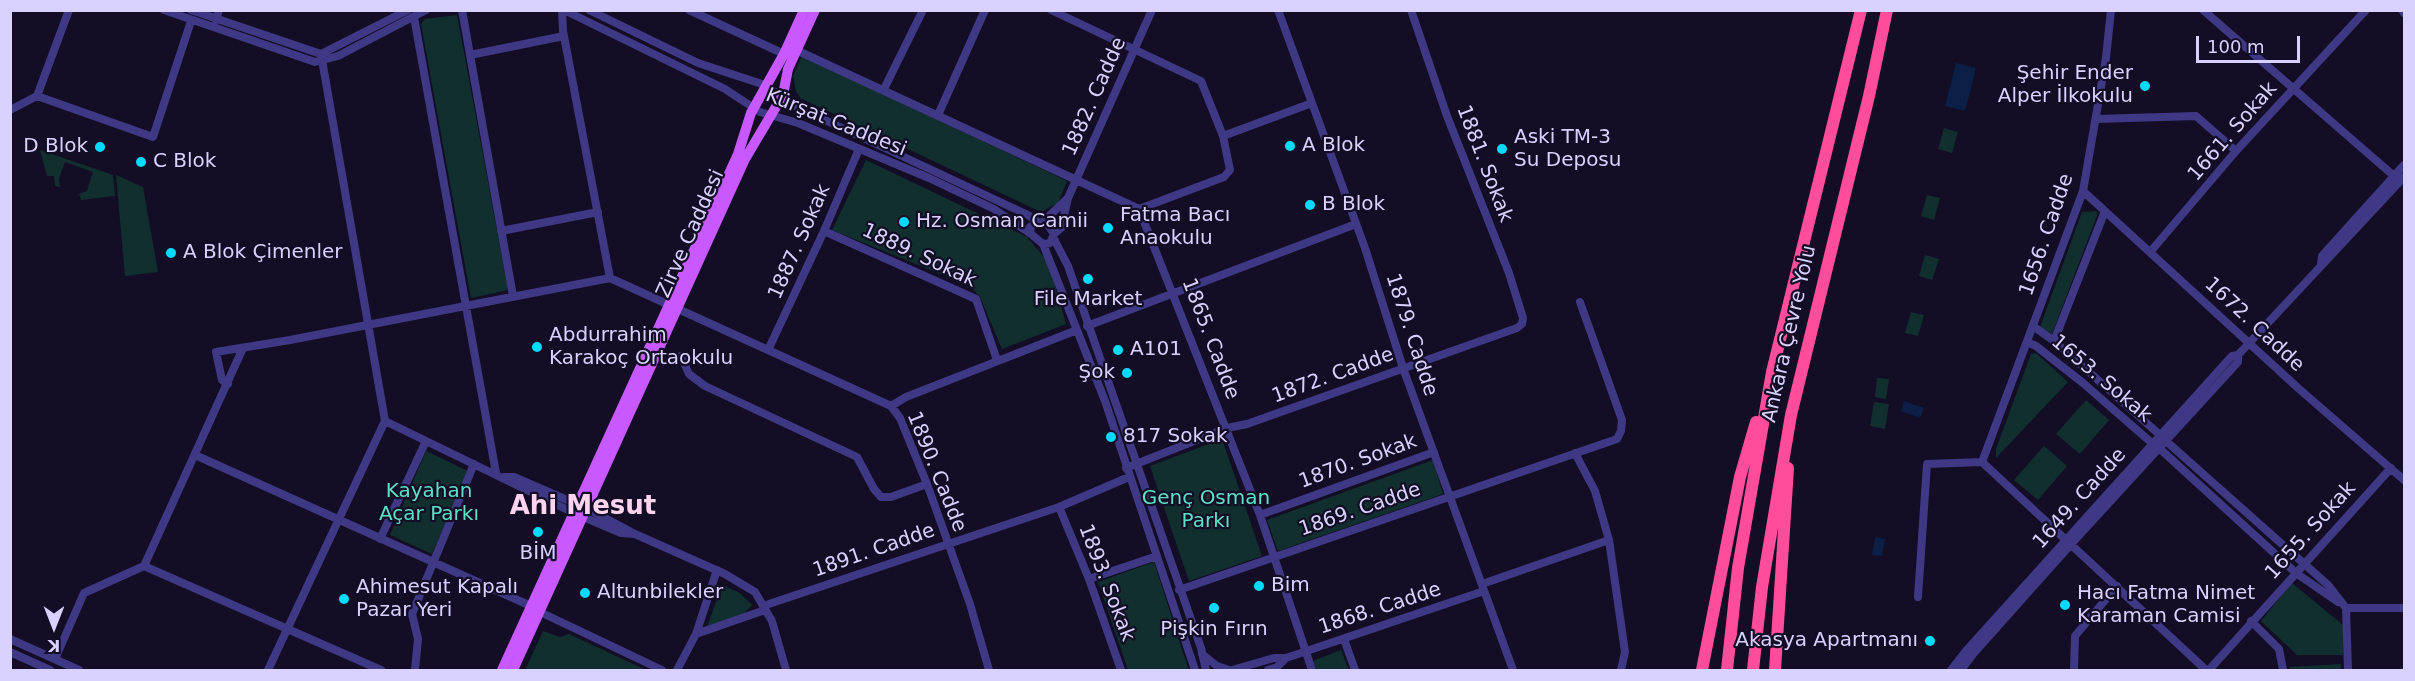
<!DOCTYPE html>
<html>
<head>
<meta charset="utf-8">
<style>
	body { margin:0 }
	#map { position:relative; width:2415px; height:681px; overflow:hidden; background:#130e25; font-family:"DejaVu Sans",sans-serif }
	canvas { display:block }
	.frame { position:absolute; inset:0; border:12px solid #d9d2ff; pointer-events:none }
	.north { position:absolute; left:24px; top:597px; width:60px; height:60px; -webkit-text-stroke:4px #130e25; paint-order:stroke; rotate:180deg; font-size:16px; font-weight:700; line-height:24px; text-align:center; color:#d9d2ff }
	.north::after { content:''; display:block; margin:auto; width:21px; height:27px; background:#d9d2ff; clip-path:polygon(50% 0,100% 100%,50% 72%,0 100%) }
	.scale { position:absolute; left:2196px; top:36px; width:104px; height:27px; box-sizing:border-box; border:3px solid #d9d2ff; border-top:0; padding-left:8px; font-size:18px; line-height:21px; white-space:nowrap; color:#d9d2ff; -webkit-text-stroke:4px #130e25; paint-order:stroke }
</style>
</head>
<body>
<div id="map">
<canvas width="2415" height="681"></canvas>
<div class="frame"></div>
<div class="north">K</div>
<div class="scale">100 m</div>
</div>
<script>
const ctx = document.querySelector('canvas').getContext('2d');
ctx.lineJoin = 'round';
function paint(path, color) {
  ctx.fillStyle = color;
  ctx.fill(path, 'evenodd');
}
function poly(rows) {
  const path = new Path2D();
  for (const r of rows) {
    path.moveTo(r[0], r[1]);
    for (let i = 2; i < r.length; i += 2) path.lineTo(r[i], r[i + 1]);
  }
  return path;
}
function stroke(path, color, width, dash) {
  ctx.strokeStyle = color;
  ctx.lineWidth = width;
  ctx.lineCap = dash ? 'butt' : 'round';
  ctx.setLineDash(dash || []);
  ctx.stroke(path);
}
function drawText(font, color, halo, rows, align = 'center') {
  ctx.font = font + ' "DejaVu Sans",sans-serif';
  ctx.lineWidth = 4.5;
  ctx.setLineDash([]);
  ctx.textBaseline = 'middle';
  ctx.strokeStyle = halo;
  ctx.fillStyle = color;
  for (const [text, x, y, turn = 0] of rows) {
    ctx.save();
    ctx.translate(x, y);
    ctx.rotate((+turn || 0) * Math.PI / 180);
    ctx.textAlign = isNaN(turn) ? turn : align;
    if (halo) ctx.strokeText(text, 0, 0);
    ctx.fillText(text, 0, 0);
    ctx.restore();
  }
}
paint(poly([
	[457,15,508,290,471,298,421,24,425,19],
	[802,56,1067,181,1058,203,1041,212,800,98,796,91,793,76],
	[1944,128,1958,132,1952,153,1938,149],
	[40,150,113,175,115,196,81,200,79,194,87,191,93,172,65,162,59,178,60,187,55,186,54,176,47,176],
	[866,160,1027,237,1048,262,1066,324,1002,349,980,297,970,286,832,230],
	[116,175,143,187,158,272,125,276],
	[1927,195,1940,198,1934,220,1921,216],
	[2096,211,2098,213,2052,334,2040,327,2082,212],
	[1925,255,1939,259,1932,280,1919,276],
	[1911,312,1924,315,1918,336,1905,333],
	[2036,353,2068,382,1996,458,1996,449,2031,354],
	[1877,378,1889,379,1886,399,1875,397],
	[2086,400,2109,420,2080,454,2056,434],
	[1874,402,1889,404,1885,429,1870,426],
	[1222,439,1262,556,1189,581,1150,466],
	[2044,446,2067,466,2038,500,2014,480],
	[426,451,468,471,432,554,390,535],
	[1433,460,1443,494,1278,551,1267,520],
	[1154,562,1187,665,1188,670,1128,670,1098,582],
	[2292,583,2343,625,2343,655,2297,655,2261,621],
	[722,585,740,593,752,605,744,614,707,627],
	[543,631,560,637,569,634,646,670,525,670],
	[1341,650,1349,670,1317,670,1313,661],
	[2341,664,2341,670,2290,670,2290,667]
]), '#112f2f');
paint(poly([
	[1956,63,1976,68,1965,111,1945,106],
	[1904,401,1924,408,1920,418,1901,411],
	[1875,537,1885,539,1882,556,1872,555]
]), '#0b1f47');
stroke(poly([
	[164,10,315,62,338,56,426,10],
	[191,10,321,54,408,10],
	[462,10,513,296],
	[562,10,563,31,610,278],
	[564,10,725,89,760,112,798,123,929,178,994,209,1031,234],
	[589,10,698,63,765,85,797,107,1028,215,1038,222],
	[689,10,784,54],
	[1051,10,1201,81,1223,136,1230,170,1224,177,1139,209],
	[1278,10,1365,248,1403,368,1513,670],
	[2203,10,2394,176],
	[2402,10,2404,13],
	[414,17,496,473],
	[216,20,219,10],
	[796,50,1139,209,1260,515,1312,670],
	[470,55,564,36],
	[884,89,923,10],
	[37,96,153,137,191,21],
	[10,110,37,96,69,10],
	[938,115,985,10],
	[2096,119,2196,116,2236,151],
	[1223,136,1312,103],
	[2083,191,2298,388,2404,480],
	[1038,222,1048,225,1054,234,1050,243,1043,244,1031,234,1030,227,1038,222],
	[1042,223,1068,198],
	[501,231,598,212],
	[824,231,976,299,997,360],
	[1054,234,1061,228,1068,198,1152,10],
	[1054,239,1068,266,1201,648,1206,670],
	[1043,244,1105,401,1195,670],
	[2151,251,2236,151,2366,10],
	[2321,264,2322,256,2404,165],
	[1087,326,1356,224],
	[2033,326,2054,341,2160,435],
	[2054,341,2105,211],
	[2027,342,2036,346,2083,383,2153,444],
	[769,348,824,231,859,149],
	[681,356,689,374,705,386,857,457,874,489,881,497,891,497,927,484],
	[228,384,222,380,216,352,290,340,610,278,891,406,900,418,927,484,970,604,989,670],
	[891,406,906,397,1077,330],
	[385,421,574,513,621,533,635,534],
	[2166,441,2328,585,2346,608,2348,670],
	[2159,448,2296,573,2338,602],
	[1575,453,1595,491,1609,540,1625,652,1621,670],
	[195,455,531,606],
	[1982,462,2083,191,2106,58,2111,10],
	[1126,468,1227,428,1247,424,1517,328,1522,324,1523,318,1509,273,1447,116,1411,10],
	[504,477,514,477,588,509,635,534,725,574,755,592,772,621,786,670],
	[1059,507,1089,579,1121,670],
	[1260,515,1434,452],
	[380,539,426,441],
	[144,566,243,348],
	[1089,579,1157,556],
	[1482,584,1609,540],
	[1179,590,1617,439,1621,431,1622,420,1580,302],
	[1918,597,1927,464,1982,462,2206,670],
	[763,606,1059,507,1129,477],
	[2346,608,2404,608],
	[540,612,662,670],
	[2251,621,2279,649,2283,670],
	[696,634,717,570],
	[10,639,79,670],
	[1344,639,1355,670],
	[10,652,50,670],
	[1202,654,1217,666,1229,670],
	[55,659,84,593,144,566,381,670],
	[268,670,385,421,321,54],
	[415,670,418,639,412,614,474,464],
	[677,670,696,634,765,610],
	[1232,670,1274,658,1286,658,1484,591],
	[1268,670,1277,667,1286,658],
	[1951,670,1966,651,2232,356,2238,355,2404,177],
	[1961,670,1973,654,2072,543,2238,362,2238,355],
	[2074,670,2075,636,2117,586],
	[2209,670,2391,468]
]), '#3f3985', 8);
stroke(poly([
	[502,670,738,154,751,113,784,54,804,10],
	[513,670,745,159,783,95,788,69,815,10]
]), '#c759ff', 10);
stroke(poly([
	[1702,670,1740,477,1756,422],
	[1727,670,1738,568,1772,372,1861,10],
	[1753,670,1762,587,1791,415,1869,96,1887,10],
	[1775,670,1788,468]
]), '#ff4d9c', 12);
for (const [x, y, r, color] of [
	[2145,86,6,"#00dafd"],
	[1290,146,6,"#00dafd"],
	[100,147,6,"#00dafd"],
	[1502,149,6,"#00dafd"],
	[141,162,6,"#00dafd"],
	[1310,205,6,"#00dafd"],
	[904,222,6,"#00dafd"],
	[1108,228,6,"#00dafd"],
	[171,253,6,"#00dafd"],
	[1088,279,6,"#00dafd"],
	[537,347,6,"#00dafd"],
	[1118,350,6,"#00dafd"],
	[1127,373,6,"#00dafd"],
	[1111,437,6,"#00dafd"],
	[538,532,6,"#00dafd"],
	[1259,586,6,"#00dafd"],
	[585,593,6,"#00dafd"],
	[344,599,6,"#00dafd"],
	[2065,605,6,"#00dafd"],
	[1214,608,6,"#00dafd"],
	[1930,641,6,"#00dafd"]
]) {
  const dot = new Path2D();
  dot.arc(x, y, r, 0, 2 * Math.PI);
  ctx.fillStyle = color;
  ctx.fill(dot);
  stroke(dot, '#130e25', 2);
}
drawText('20px', '#d9d2ff', '#130e25', [
	["Şehir Ender",2133,74,"right"],
	["Alper İlkokulu",2133,97,"right"],
	["Aski TM-3",1514,138],
	["Su Deposu",1514,161],
	["A Blok",1302,146],
	["D Blok",88,147,"right"],
	["C Blok",153,162],
	["B Blok",1322,205],
	["Fatma Bacı",1120,216],
	["Anaokulu",1120,239],
	["Hz. Osman Camii",916,222],
	["A Blok Çimenler",183,253],
	["File Market",1088,300,"center"],
	["Abdurrahim",549,336],
	["Karakoç Ortaokulu",549,359],
	["A101",1130,350],
	["Şok",1115,373,"right"],
	["817 Sokak",1123,437],
	["BİM",538,554,"center"],
	["Bim",1271,586],
	["Ahimesut Kapalı",356,588],
	["Pazar Yeri",356,611],
	["Altunbilekler",597,593],
	["Hacı Fatma Nimet",2077,594],
	["Karaman Camisi",2077,617],
	["Pişkin Fırın",1214,630,"center"],
	["Akasya Apartmanı",1918,641,"right"]
], 'left');
drawText('20px', '#d9d2ff', '#130e25', [
	["1882. Cadde",1095,97,-66],
	["Kürşat Caddesi",836,123,22],
	["1661. Sokak",2233,132,-49],
	["1881. Sokak",1484,164,69],
	["Zirve Caddesi",691,234,-66],
	["1656. Cadde",2047,235,-71],
	["1887. Sokak",800,242,-66],
	["1889. Sokak",919,256,25],
	["1672. Cadde",2254,325,43],
	["Ankara Çevre Yolu",1790,334,-77],
	["1879. Cadde",1411,335,72],
	["1865. Cadde",1210,339,69],
	["1872. Cadde",1333,376,-20],
	["1653. Sokak",2101,379,40],
	["1870. Sokak",1358,462,-20],
	["1890. Cadde",936,472,68],
	["1649. Cadde",2080,499,-48],
	["1869. Cadde",1360,510,-19],
	["1655. Sokak",2311,531,-48],
	["1891. Cadde",874,551,-19],
	["1893. Sokak",1106,583,69],
	["1868. Cadde",1380,609,-18]
]);
drawText('20px', '#5ce1c5', '#130e25', [
	["Kayahan",429,492],
	["Açar Parkı",429,515],
	["Genç Osman",1206,499],
	["Parkı",1206,522]
]);
drawText('bold 26px', '#ffd4ee', '#130e25', [
	["Ahi Mesut",583,507]
]);
</script>
</body>
</html>
